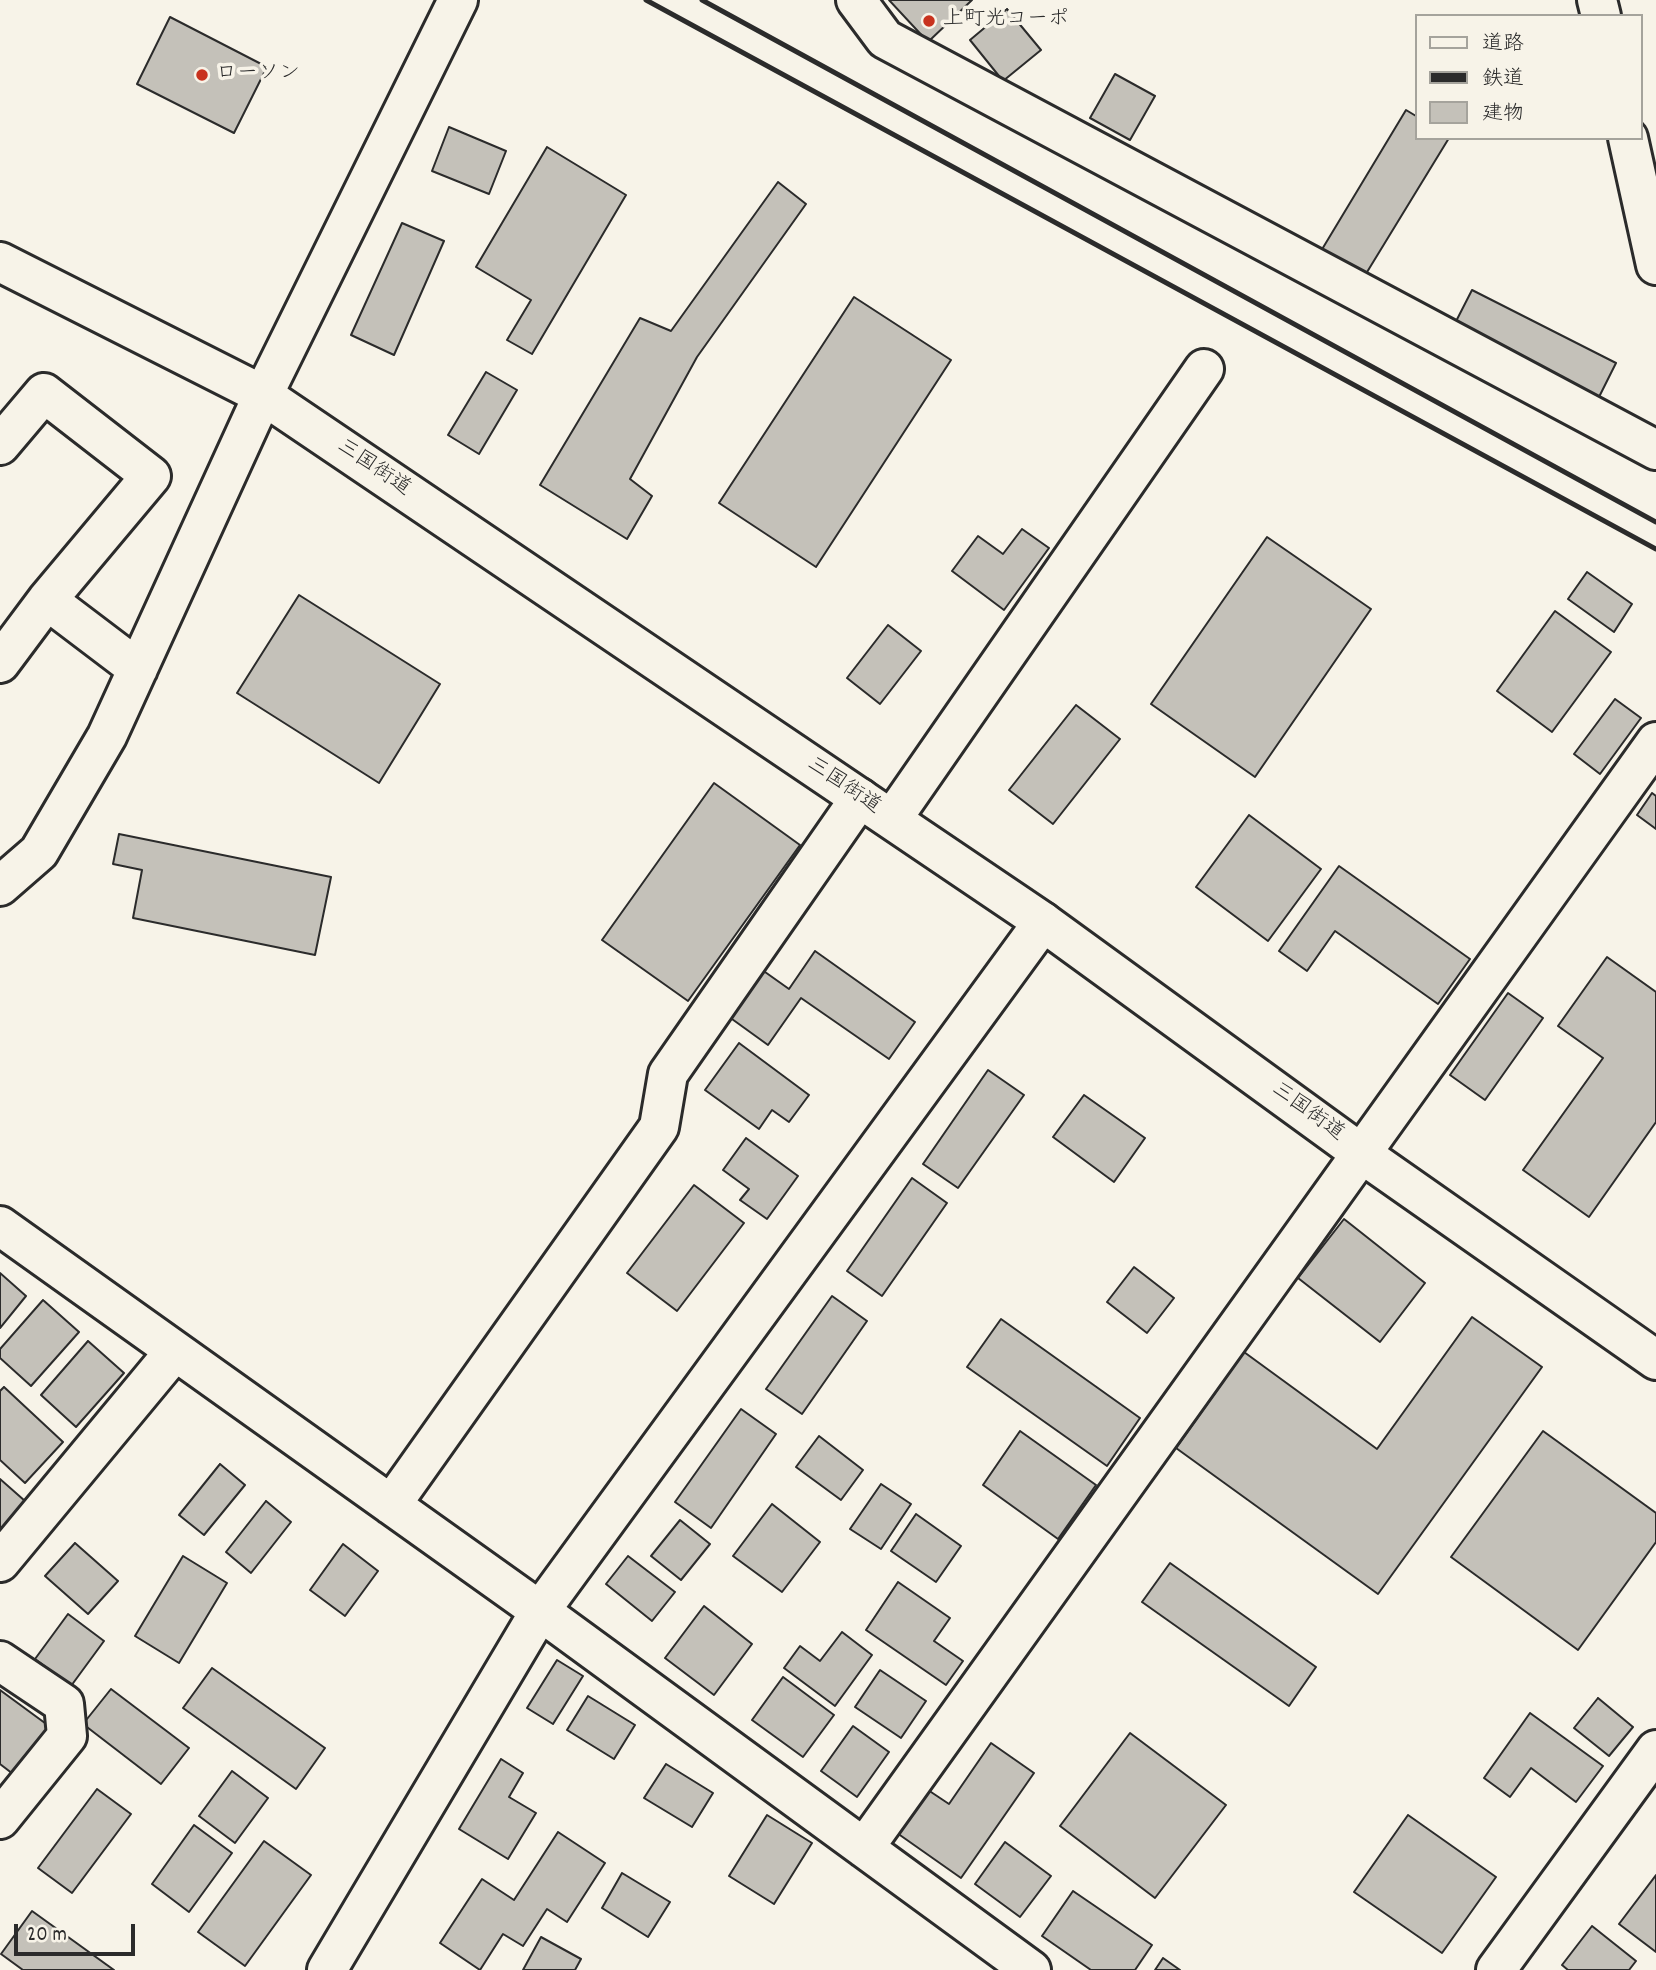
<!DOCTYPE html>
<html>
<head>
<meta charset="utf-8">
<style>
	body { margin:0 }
	#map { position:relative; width:1656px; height:1970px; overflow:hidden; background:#f7f3e8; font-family:Dekko,"Klee One",sans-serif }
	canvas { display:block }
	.legend { position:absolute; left:1415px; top:14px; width:228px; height:126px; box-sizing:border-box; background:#f7f3e8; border:2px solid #a5a39c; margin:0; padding:9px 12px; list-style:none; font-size:21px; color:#2b2b2b }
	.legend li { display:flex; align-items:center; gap:14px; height:35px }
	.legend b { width:35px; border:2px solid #a5a39c }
	.scale { position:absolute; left:14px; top:1924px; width:121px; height:32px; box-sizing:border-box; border:4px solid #2b2b2b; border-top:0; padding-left:9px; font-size:21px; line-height:24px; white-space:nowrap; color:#2b2b2b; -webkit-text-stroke:5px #f7f3e8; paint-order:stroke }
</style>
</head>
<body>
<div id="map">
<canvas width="1656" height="1970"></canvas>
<ul class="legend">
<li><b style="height:9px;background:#f7f3e8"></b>道路</li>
<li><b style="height:9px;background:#2b2b2b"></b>鉄道</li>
<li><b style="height:19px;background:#c4c1b9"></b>建物</li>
</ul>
<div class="scale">20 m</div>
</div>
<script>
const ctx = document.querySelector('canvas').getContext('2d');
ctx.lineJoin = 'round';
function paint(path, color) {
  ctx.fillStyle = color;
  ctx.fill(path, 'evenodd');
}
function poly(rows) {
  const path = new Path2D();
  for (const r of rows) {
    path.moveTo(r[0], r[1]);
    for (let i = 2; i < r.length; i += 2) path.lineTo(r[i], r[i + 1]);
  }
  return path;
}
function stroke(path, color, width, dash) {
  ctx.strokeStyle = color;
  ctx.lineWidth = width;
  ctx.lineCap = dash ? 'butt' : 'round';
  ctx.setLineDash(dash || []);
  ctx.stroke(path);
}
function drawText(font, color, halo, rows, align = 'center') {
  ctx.font = font + ' Dekko,"Klee One",sans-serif';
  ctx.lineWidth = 7;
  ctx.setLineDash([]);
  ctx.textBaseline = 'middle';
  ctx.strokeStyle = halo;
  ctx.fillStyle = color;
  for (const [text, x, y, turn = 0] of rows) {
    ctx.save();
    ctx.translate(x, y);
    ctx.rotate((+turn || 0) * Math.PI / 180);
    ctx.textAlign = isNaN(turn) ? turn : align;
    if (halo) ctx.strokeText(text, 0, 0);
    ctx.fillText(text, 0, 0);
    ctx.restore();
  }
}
const building = poly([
	[889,0,972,0,928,42,889,0],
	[1007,9,1041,50,1003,81,970,40,1007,9],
	[170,17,267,67,234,133,137,84,170,17],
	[1115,74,1155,96,1130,140,1090,118,1115,74],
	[1406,110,1416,116,1416,138,1449,138,1364,277,1321,251,1406,110],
	[449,127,506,151,489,194,432,171,449,127],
	[547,147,626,195,532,354,507,340,531,300,476,267,547,147],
	[778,182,806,204,697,357,630,479,652,496,627,539,540,485,640,318,671,331,778,182],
	[402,223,444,241,394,355,351,335,402,223],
	[1472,290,1616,363,1593,409,1449,335,1472,290],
	[854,297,951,360,816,567,719,503,854,297],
	[486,372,517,390,479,454,448,435,486,372],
	[1022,529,1049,548,1004,610,952,571,978,536,1003,554,1022,529],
	[1267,537,1371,609,1255,777,1151,704,1267,537],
	[1587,572,1632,604,1614,632,1568,599,1587,572],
	[299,595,440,684,379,783,237,693,299,595],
	[1555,611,1611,652,1552,732,1497,691,1555,611],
	[888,625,921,651,880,704,847,678,888,625],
	[1615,699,1641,718,1600,774,1574,754,1615,699],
	[1076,705,1120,739,1053,824,1009,790,1076,705],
	[714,783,800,845,688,1001,602,940,714,783],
	[1652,793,1656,796,1656,829,1637,815,1652,793],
	[1249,815,1321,869,1268,941,1196,887,1249,815],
	[119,834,331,877,315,955,133,918,142,870,113,864,119,834],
	[1339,866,1470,959,1438,1004,1335,931,1307,971,1279,951,1339,866],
	[815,951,915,1022,889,1059,801,998,768,1045,725,1014,758,967,789,989,815,951],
	[1607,957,1656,992,1656,1122,1589,1217,1523,1170,1603,1058,1558,1026,1607,957],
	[1508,993,1543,1018,1485,1100,1450,1075,1508,993],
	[739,1043,809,1095,789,1122,772,1110,759,1129,705,1090,739,1043],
	[988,1070,1024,1095,958,1188,923,1164,988,1070],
	[1084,1095,1145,1138,1114,1182,1053,1137,1084,1095],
	[746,1138,798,1176,767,1219,740,1200,749,1189,723,1170,746,1138],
	[912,1178,947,1203,882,1296,847,1271,912,1178],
	[694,1185,744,1223,677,1311,627,1273,694,1185],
	[1344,1219,1425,1283,1380,1342,1298,1278,1344,1219],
	[1134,1267,1174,1298,1147,1333,1107,1302,1134,1267],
	[0,1273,26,1296,0,1328,0,1273],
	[832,1296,867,1321,802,1414,766,1389,832,1296],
	[43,1300,79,1332,31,1386,0,1358,0,1349,43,1300],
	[1472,1317,1542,1367,1378,1594,1176,1448,1244,1352,1377,1449,1472,1317],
	[1001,1319,1140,1418,1107,1466,967,1367,1001,1319],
	[88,1341,124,1373,76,1427,41,1395,88,1341],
	[4,1387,63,1442,25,1483,0,1460,0,1391,4,1387],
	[741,1409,776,1434,711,1528,675,1502,741,1409],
	[1020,1431,1096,1485,1058,1539,983,1485,1020,1431],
	[1543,1431,1656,1513,1656,1542,1578,1650,1451,1557,1543,1431],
	[819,1436,863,1470,841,1500,796,1467,819,1436],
	[220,1464,245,1485,204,1535,179,1515,220,1464],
	[0,1479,25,1501,0,1530,0,1479],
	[881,1484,911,1504,881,1549,850,1529,881,1484],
	[266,1501,291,1522,251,1573,226,1552,266,1501],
	[772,1504,820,1542,782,1592,733,1556,772,1504],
	[916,1514,961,1546,936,1582,891,1551,916,1514],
	[680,1520,710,1544,681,1580,651,1556,680,1520],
	[75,1543,118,1581,88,1614,45,1576,75,1543],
	[343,1544,378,1571,345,1616,310,1590,343,1544],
	[183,1556,227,1583,179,1663,135,1636,183,1556],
	[628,1556,675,1592,652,1621,606,1584,628,1556],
	[1170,1563,1316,1667,1289,1706,1142,1602,1170,1563],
	[898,1582,950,1618,934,1641,963,1661,946,1685,866,1630,898,1582],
	[704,1606,752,1644,714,1695,665,1658,704,1606],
	[68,1614,104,1641,71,1686,35,1659,68,1614],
	[842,1632,872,1655,835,1706,784,1668,800,1646,820,1661,842,1632],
	[557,1660,583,1676,553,1724,527,1708,557,1660],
	[212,1668,325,1748,296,1789,183,1708,212,1668],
	[880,1670,926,1701,901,1738,855,1707,880,1670],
	[783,1677,834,1715,803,1757,752,1720,783,1677],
	[111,1689,189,1748,161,1784,83,1724,111,1689],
	[0,1690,49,1726,13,1774,0,1764,0,1690],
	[588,1696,635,1725,614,1759,567,1730,588,1696],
	[1598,1698,1633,1727,1609,1756,1574,1728,1598,1698],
	[1530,1713,1603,1766,1576,1802,1531,1768,1510,1797,1484,1778,1530,1713],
	[853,1726,889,1752,857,1797,821,1771,853,1726],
	[1130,1733,1226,1805,1155,1898,1060,1826,1130,1733],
	[991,1743,1034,1773,961,1878,897,1833,928,1790,949,1804,991,1743],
	[501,1759,523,1773,509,1797,536,1813,508,1859,459,1829,501,1759],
	[666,1764,713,1793,692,1827,644,1798,666,1764],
	[232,1771,268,1798,235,1843,199,1816,232,1771],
	[97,1789,131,1814,72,1893,38,1868,97,1789],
	[767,1815,812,1843,774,1904,729,1876,767,1815],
	[1408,1815,1496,1877,1442,1953,1354,1892,1408,1815],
	[194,1825,232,1853,189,1912,152,1884,194,1825],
	[558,1832,605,1863,567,1922,547,1909,523,1946,503,1934,480,1970,440,1943,482,1879,514,1900,558,1832],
	[264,1841,311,1875,245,1966,198,1932,264,1841],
	[1005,1842,1051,1876,1020,1917,975,1884,1005,1842],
	[622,1873,670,1902,648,1937,602,1908,622,1873],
	[1656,1875,1656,1952,1619,1924,1656,1875],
	[1073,1891,1152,1945,1135,1970,1091,1970,1042,1936,1073,1891],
	[32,1911,114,1970,23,1970,1,1954,32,1911],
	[1592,1926,1636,1961,1629,1970,1568,1970,1562,1965,1592,1926],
	[541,1937,581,1959,575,1970,523,1970,541,1937],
	[1163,1958,1180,1970,1155,1970,1163,1958]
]);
paint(building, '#c4c1b9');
stroke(building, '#2b2b2b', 2);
const minor = poly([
	[856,0,885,39,1656,450],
	[1597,0,1601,16],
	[1628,138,1656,265],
	[0,445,44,393,151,476,47,600,0,663],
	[47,600,138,669],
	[892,819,1204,369],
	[0,886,39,852,107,736,263,395,458,0],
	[0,1226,540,1611,1031,1970],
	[391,1505,659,1127,668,1074,860,798],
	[0,1562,175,1351],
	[0,1661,64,1704,67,1736,0,1819],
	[864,1848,1656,742],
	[327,1970,540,1611,1043,922],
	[1496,1970,1656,1750]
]);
const highway = poly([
	[0,262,263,395,1043,922,1362,1154,1656,1360]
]);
stroke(minor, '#2b2b2b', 44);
stroke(highway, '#2b2b2b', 44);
stroke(minor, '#f7f3e8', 38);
stroke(highway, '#f7f3e8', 38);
stroke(poly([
	[646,0,1656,549],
	[702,0,1656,522]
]), '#2b2b2b', 5);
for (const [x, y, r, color] of [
	[929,21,7,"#c8321e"],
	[202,75,7,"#c8321e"]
]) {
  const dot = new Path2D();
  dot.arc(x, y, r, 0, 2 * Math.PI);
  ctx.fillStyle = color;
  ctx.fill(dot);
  stroke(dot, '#f7f3e8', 2.5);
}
drawText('21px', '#2b2b2b', '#f7f3e8', [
	["上町光コーポ",943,21],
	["ローソン",216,75]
], 'left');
drawText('21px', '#2b2b2b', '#f7f3e8', [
	["三国街道",373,469,34],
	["三国街道",843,787,34],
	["三国街道",1307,1113,36]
]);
</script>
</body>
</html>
